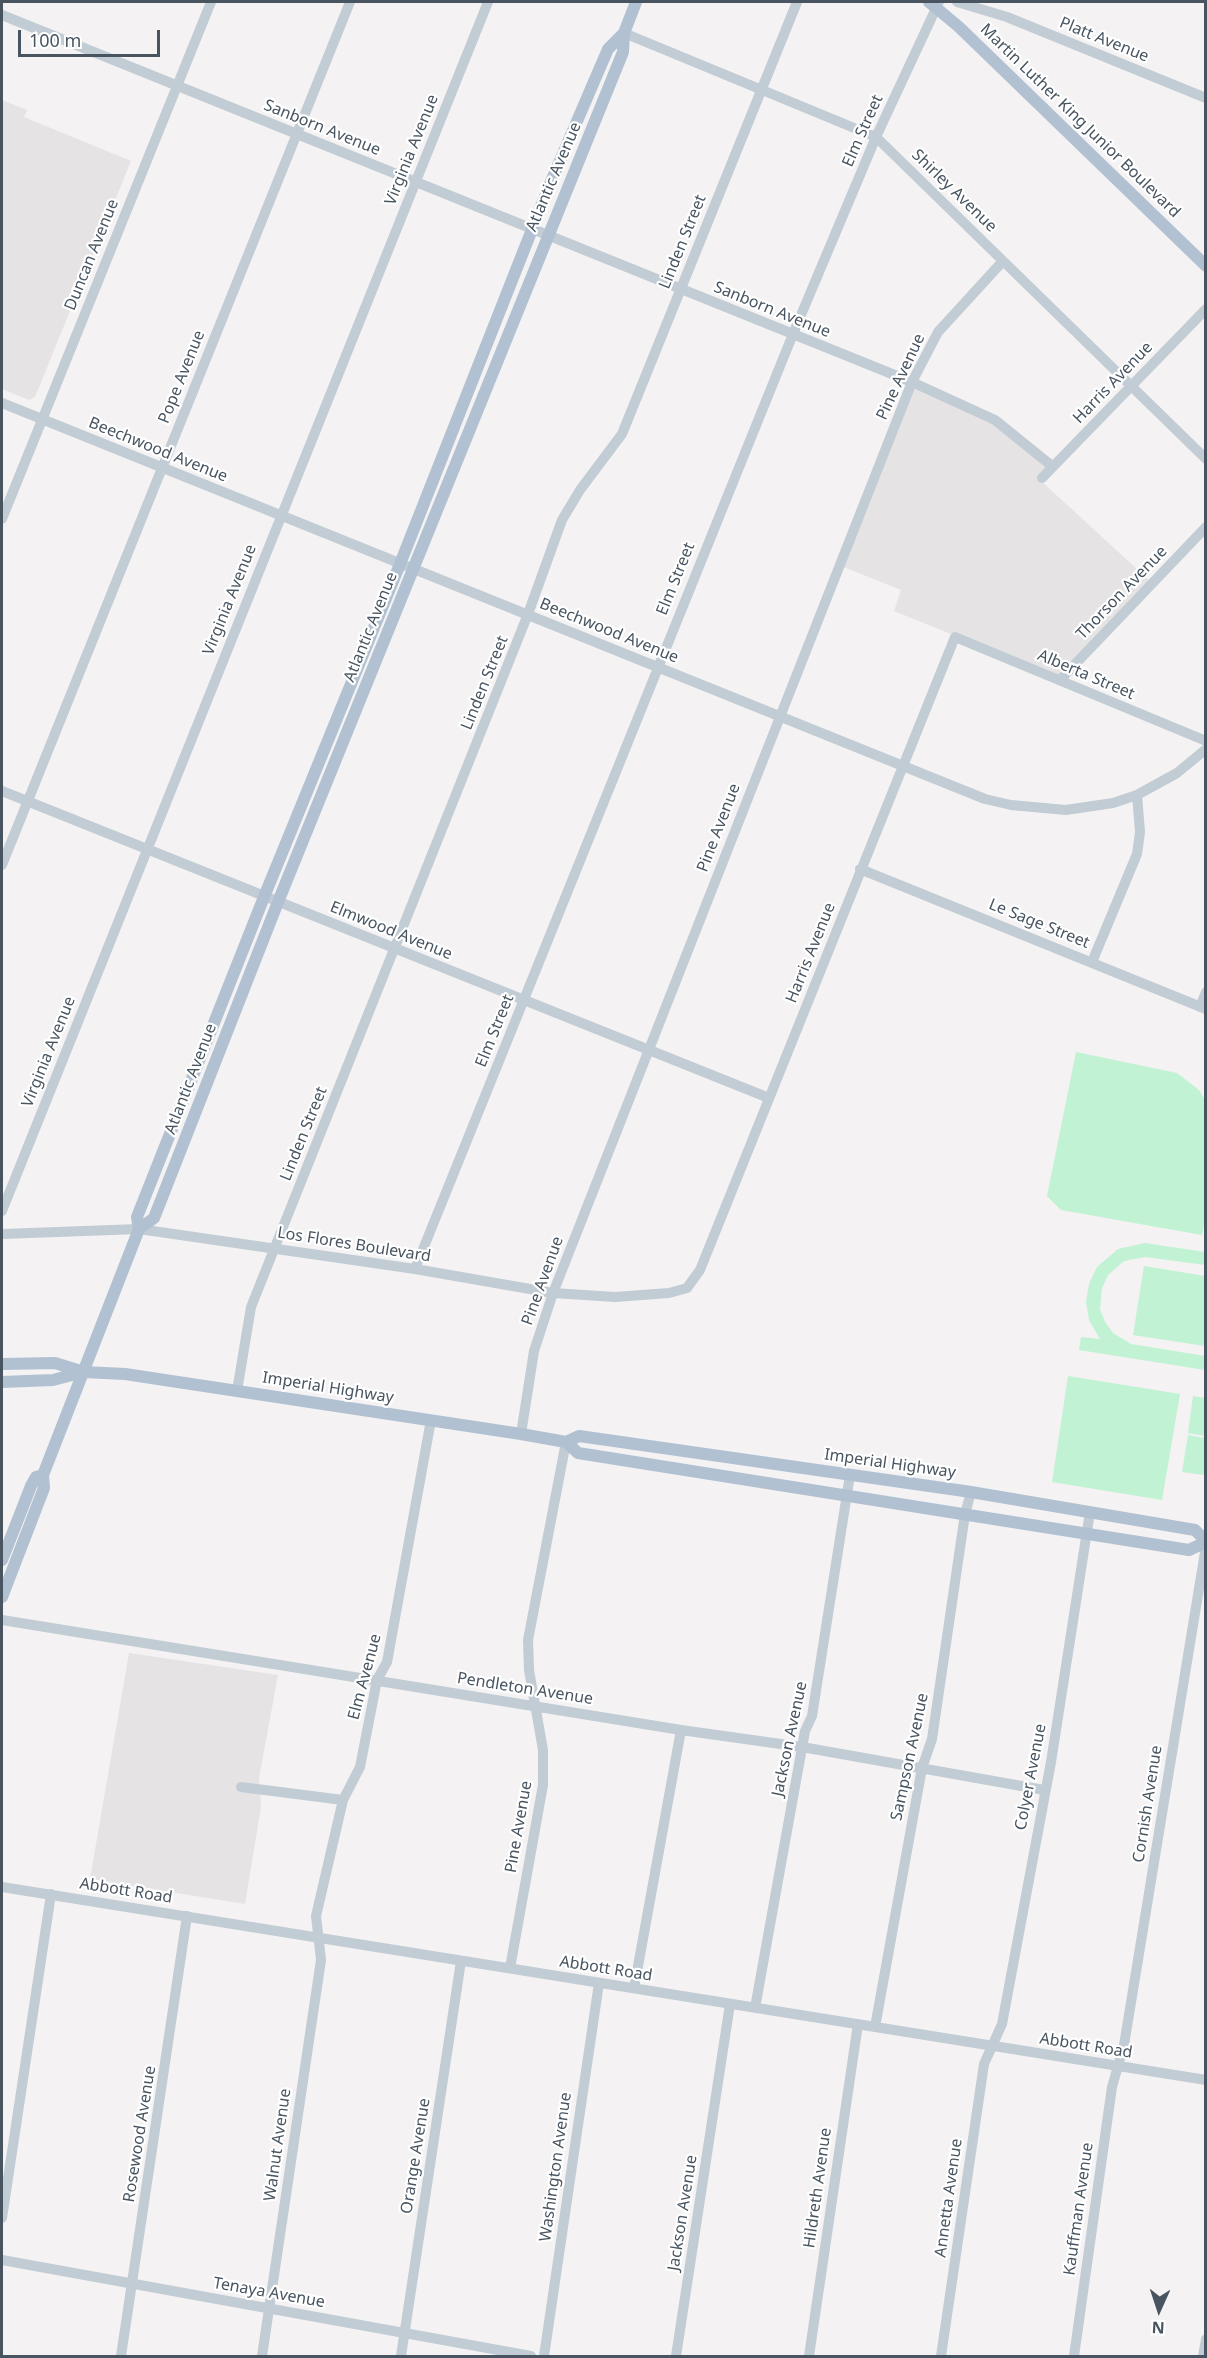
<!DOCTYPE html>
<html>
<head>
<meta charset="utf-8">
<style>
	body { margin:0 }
	#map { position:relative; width:1207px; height:2358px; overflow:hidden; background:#f4f2f2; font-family:"Noto Sans",sans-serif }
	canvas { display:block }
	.frame { position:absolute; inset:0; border:3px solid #485561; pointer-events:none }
	.north { position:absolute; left:1129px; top:2280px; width:60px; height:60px; -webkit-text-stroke:4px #fff; paint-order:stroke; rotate:183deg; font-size:16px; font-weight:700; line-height:24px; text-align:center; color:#485561 }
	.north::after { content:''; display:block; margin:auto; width:21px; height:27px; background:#485561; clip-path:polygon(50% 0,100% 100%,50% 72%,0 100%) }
	.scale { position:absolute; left:18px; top:30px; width:142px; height:27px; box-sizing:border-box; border:3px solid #485561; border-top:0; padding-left:8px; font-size:18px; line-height:21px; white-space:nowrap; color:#485561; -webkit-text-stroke:4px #fff; paint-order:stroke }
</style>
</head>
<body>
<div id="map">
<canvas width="1207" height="2358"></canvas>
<div class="frame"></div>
<div class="north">N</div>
<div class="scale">100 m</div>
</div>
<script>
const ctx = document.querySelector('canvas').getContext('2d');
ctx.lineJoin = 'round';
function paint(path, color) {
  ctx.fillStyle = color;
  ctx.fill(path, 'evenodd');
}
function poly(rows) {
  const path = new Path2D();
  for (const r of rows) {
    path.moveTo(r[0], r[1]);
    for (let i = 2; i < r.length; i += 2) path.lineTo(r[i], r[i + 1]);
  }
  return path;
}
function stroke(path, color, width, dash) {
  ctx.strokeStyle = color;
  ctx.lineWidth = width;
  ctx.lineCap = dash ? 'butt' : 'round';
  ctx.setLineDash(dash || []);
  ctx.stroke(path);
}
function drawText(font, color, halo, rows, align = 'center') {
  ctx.font = font + ' "Noto Sans",sans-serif';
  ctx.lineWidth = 4.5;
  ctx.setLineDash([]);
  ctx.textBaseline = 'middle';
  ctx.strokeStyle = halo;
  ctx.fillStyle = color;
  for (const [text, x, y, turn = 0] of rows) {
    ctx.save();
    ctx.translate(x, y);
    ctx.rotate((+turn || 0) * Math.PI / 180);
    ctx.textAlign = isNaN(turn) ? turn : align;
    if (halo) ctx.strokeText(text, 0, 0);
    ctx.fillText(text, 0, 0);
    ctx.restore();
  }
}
paint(poly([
	[2,100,27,110,24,117,131,161,35,397,29,400,2,389],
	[913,385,983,415,1050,466,1039,479,1151,582,1060,678,894,611,901,590,841,566],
	[129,1653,278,1675,259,1778,261,1807,245,1904,90,1879]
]), '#e5e3e4');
paint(poly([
	[1076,1052,1177,1073,1199,1090,1206,1102,1206,1216,1202,1235,1061,1210,1047,1196],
	[1145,1243,1205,1252,1205,1265,1145,1257,1124,1261,1108,1275,1102,1288,1100,1309,1105,1322,1113,1333,1131,1344,1205,1356,1205,1370,1079,1350,1081,1337,1100,1339,1089,1320,1086,1302,1089,1284,1097,1267,1118,1249],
	[1144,1266,1205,1276,1205,1346,1133,1335],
	[1068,1376,1180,1394,1162,1500,1052,1482],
	[1193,1396,1205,1398,1205,1436,1188,1433],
	[1188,1435,1205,1438,1204,1475,1182,1472]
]), '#c0f2d3');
stroke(poly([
	[957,2,1007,17,1206,98],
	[2,15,912,382,995,420,1052,466],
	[624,33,876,137,1206,459],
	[2,403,985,799,1011,805,1066,810,1113,803,1137,795,1177,773,1206,749],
	[1042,478,1206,309],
	[2,519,211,2],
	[1060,680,1206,527],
	[2,791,769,1098],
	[2,865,350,2],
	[860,869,1206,1009],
	[1092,962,1137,854,1140,832,1137,795],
	[1200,1007,1206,992],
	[2,1211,488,2],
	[2,1234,139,1229,415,1269,553,1293,615,1297,669,1293,687,1288,700,1270,955,637,1206,741],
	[415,1269,793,334,876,137,939,2],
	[237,1391,251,1307,528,614,562,520,580,490,622,434,797,2],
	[521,1434,534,1351,553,1293,912,382,938,332,1003,261],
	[2,1620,681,1730,802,1747,1044,1790],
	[241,1787,343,1800],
	[2,1887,1206,2080],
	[510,1968,543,1785,543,1750,529,1670,528,1640,566,1442],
	[634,1988,681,1730],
	[755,2008,805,1731,812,1716,850,1475],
	[875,2027,922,1768,932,1739,965,1514,971,1492],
	[2,2218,51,1894],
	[2,2260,531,2356],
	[121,2356,187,1916],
	[262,2356,321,1960,316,1916,343,1800,360,1767,377,1680,387,1662,431,1420],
	[401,2356,461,1961],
	[544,2356,599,1983],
	[676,2356,730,2004],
	[809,2356,858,2024],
	[941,2356,984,2064,1002,2024,1051,1762,1090,1512],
	[1074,2356,1112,2087,1124,2045,1206,1546],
	[1203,2356,1206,2339]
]), '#c2ccd4', 10);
stroke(poly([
	[929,2,959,27,1206,266],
	[139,1229,154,1218,278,902,623,52,624,33,636,2],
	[2,1364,55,1363,84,1372,125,1374,521,1434,566,1442,578,1453,1189,1550,1206,1542],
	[2,1382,53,1380,83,1372],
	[566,1442,579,1436,971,1492,1195,1530,1206,1541],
	[2,1560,31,1486,36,1477,43,1475],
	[2,1597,44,1488,43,1475,139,1229,137,1217,264,897,400,564,550,184,608,49,624,33]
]), '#b1c1d2', 12);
drawText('16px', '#485561', '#fff', [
	["Platt Avenue",1104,40,22],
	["Martin Luther King Junior Boulevard",1080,121,44],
	["Sanborn Avenue",322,128,22],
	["Elm Street",863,131,-66],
	["Virginia Avenue",412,150,-68],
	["Atlantic Avenue",554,177,-67],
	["Shirley Avenue",954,191,44],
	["Linden Street",683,242,-68],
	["Duncan Avenue",92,255,-68],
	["Sanborn Avenue",772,310,22],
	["Pope Avenue",182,377,-68],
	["Pine Avenue",901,377,-65],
	["Harris Avenue",1113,383,-46],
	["Beechwood Avenue",158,450,22],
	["Elm Street",676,579,-68],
	["Thorson Avenue",1122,593,-46],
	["Virginia Avenue",230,600,-68],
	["Atlantic Avenue",371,627,-68],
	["Beechwood Avenue",609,631,22],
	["Alberta Street",1086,675,23],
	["Linden Street",485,683,-68],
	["Pine Avenue",719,828,-69],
	["Le Sage Street",1039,924,22],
	["Elmwood Avenue",391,931,22],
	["Harris Avenue",811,953,-68],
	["Elm Street",495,1031,-68],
	["Virginia Avenue",49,1052,-68],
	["Atlantic Avenue",191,1079,-69],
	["Linden Street",304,1134,-68],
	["Los Flores Boulevard",354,1245,9],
	["Pine Avenue",543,1281,-70],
	["Imperial Highway",328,1388,9],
	["Imperial Highway",890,1464,8],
	["Elm Avenue",365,1677,-75],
	["Pendleton Avenue",525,1689,9],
	["Jackson Avenue",790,1739,-78],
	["Sampson Avenue",910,1757,-78],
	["Colyer Avenue",1031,1777,-79],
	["Cornish Avenue",1148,1804,-81],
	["Pine Avenue",519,1827,-80],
	["Abbott Road",126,1891,9],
	["Abbott Road",606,1969,9],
	["Abbott Road",1086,2046,9],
	["Rosewood Avenue",140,2134,-81],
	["Walnut Avenue",278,2145,-82],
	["Orange Avenue",416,2156,-81],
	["Washington Avenue",556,2167,-82],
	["Hildreth Avenue",818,2188,-82],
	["Annetta Avenue",949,2198,-82],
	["Kauffman Avenue",1079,2209,-82],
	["Jackson Avenue",683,2213,-81],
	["Tenaya Avenue",269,2293,10]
]);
</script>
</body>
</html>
